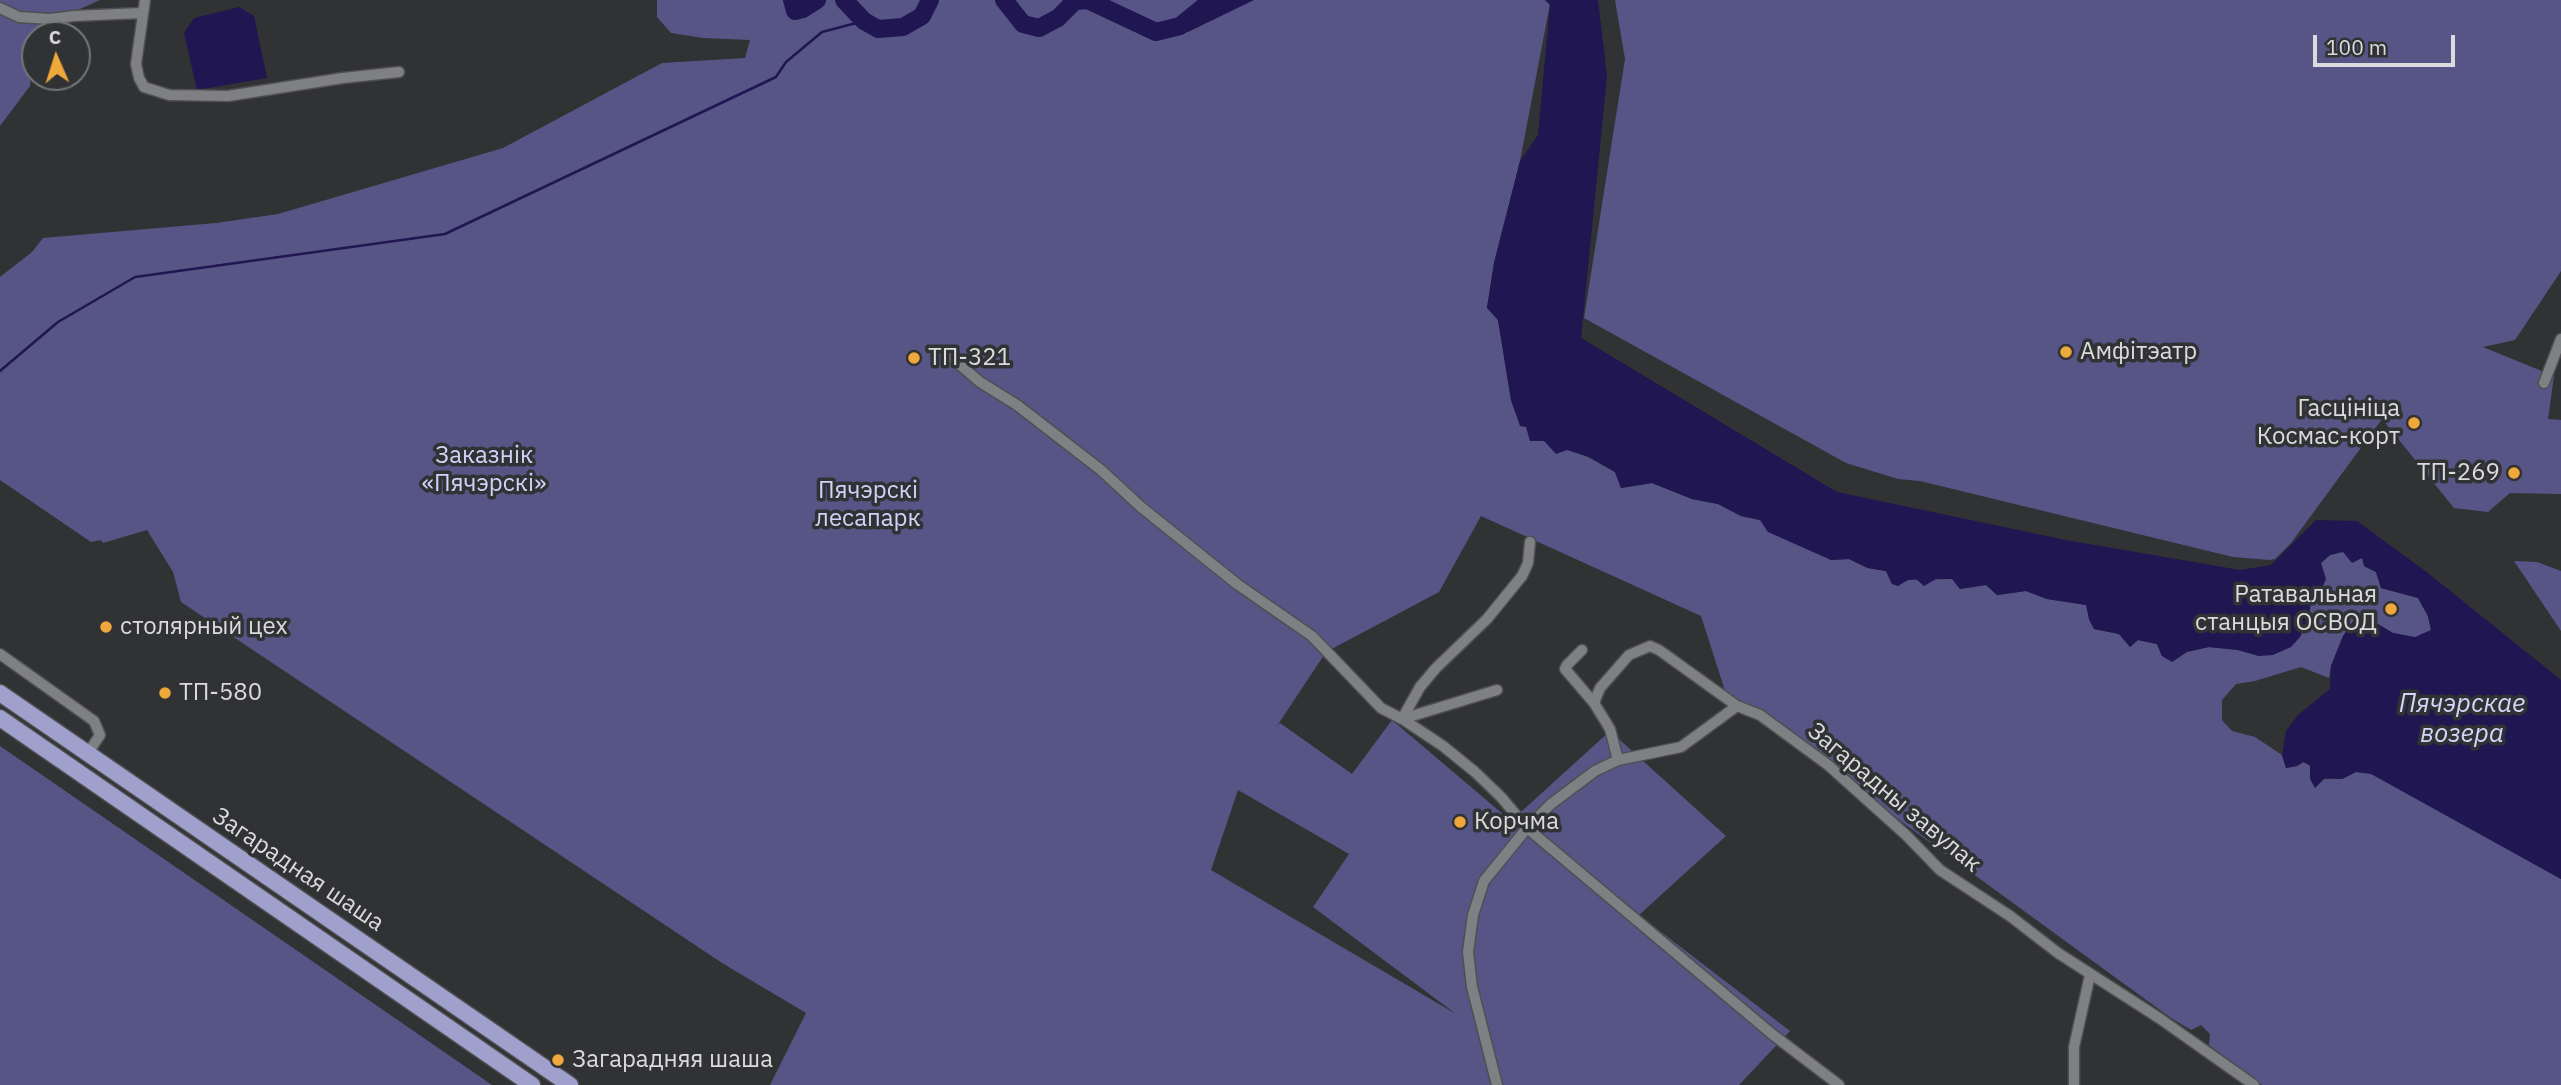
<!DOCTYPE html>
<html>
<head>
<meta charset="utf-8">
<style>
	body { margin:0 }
	#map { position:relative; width:2561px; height:1085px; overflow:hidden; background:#313234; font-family:"IBM Plex Sans",sans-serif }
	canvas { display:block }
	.north { position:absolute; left:21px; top:21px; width:70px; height:70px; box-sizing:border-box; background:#313234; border:2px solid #757678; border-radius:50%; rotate:357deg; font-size:19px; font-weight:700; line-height:28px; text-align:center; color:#dbdbdd }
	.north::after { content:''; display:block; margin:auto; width:24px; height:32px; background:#eea83c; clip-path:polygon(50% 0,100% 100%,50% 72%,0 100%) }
	.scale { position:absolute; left:2313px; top:35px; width:142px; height:32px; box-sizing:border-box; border:4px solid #dbdbdd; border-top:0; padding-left:9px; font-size:21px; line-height:24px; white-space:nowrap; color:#dbdbdd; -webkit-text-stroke:5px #313234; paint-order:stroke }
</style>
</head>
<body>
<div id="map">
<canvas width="2561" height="1085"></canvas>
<div class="north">С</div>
<div class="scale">100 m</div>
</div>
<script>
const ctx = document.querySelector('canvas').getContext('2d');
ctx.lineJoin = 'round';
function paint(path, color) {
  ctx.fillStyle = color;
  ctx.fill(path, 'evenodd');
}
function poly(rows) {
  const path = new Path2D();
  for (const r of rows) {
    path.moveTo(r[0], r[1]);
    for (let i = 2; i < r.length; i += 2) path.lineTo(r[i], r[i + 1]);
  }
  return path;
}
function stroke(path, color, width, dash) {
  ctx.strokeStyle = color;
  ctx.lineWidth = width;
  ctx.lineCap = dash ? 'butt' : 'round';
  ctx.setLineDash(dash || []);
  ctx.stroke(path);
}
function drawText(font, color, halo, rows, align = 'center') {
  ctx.font = font + ' "IBM Plex Sans",sans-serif';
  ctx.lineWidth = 7;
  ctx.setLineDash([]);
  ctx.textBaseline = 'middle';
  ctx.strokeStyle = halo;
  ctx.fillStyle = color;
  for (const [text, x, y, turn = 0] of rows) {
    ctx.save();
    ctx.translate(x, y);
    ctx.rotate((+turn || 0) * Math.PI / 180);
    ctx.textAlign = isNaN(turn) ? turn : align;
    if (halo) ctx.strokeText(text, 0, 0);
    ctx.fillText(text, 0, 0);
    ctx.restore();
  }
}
paint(poly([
	[0,0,100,0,58,19,45,35,35,35,30,86,0,126],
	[657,0,1545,0,1550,4,1520,161,1494,263,1487,307,1498,320,1511,400,1515,412,1526,427,1544,441,1588,457,1615,472,1621,488,1652,483,1692,499,1718,504,1741,516,1760,520,1831,560,1849,559,1867,568,1886,571,1892,584,1907,580,1953,579,1960,589,1986,585,1997,595,2026,591,2047,599,2087,605,2089,619,2094,629,2119,634,2130,647,2138,640,2157,644,2162,656,2209,647,2238,650,2259,656,2309,617,2311,600,2321,591,2320,563,2330,555,2343,551,2363,557,2364,566,2376,572,2381,588,2418,598,2428,616,2431,630,2416,638,2393,633,2364,616,2343,636,2331,666,2329,678,2301,667,2255,681,2236,684,2222,700,2222,720,2232,731,2255,737,2282,755,2286,768,2297,766,2304,762,2310,766,2310,779,2342,779,2356,772,2371,773,2561,879,2561,1085,2262,1085,2209,1045,2210,1034,2201,1025,2191,1030,2171,1018,1726,694,1701,616,1481,516,1439,592,1326,652,1277,726,1280,723,1352,774,1392,720,1511,821,1610,731,1726,836,1639,915,1790,1031,1739,1085,770,1085,806,1013,722,963,181,602,173,572,147,530,103,543,101,540,91,542,0,480,0,277,32,252,43,238,216,223,278,214,503,148,662,63,745,58,750,40,703,38,671,33,657,17],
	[1238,790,1349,854,1313,907,1456,1014,1211,870],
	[1615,0,2561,0,2561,271,2515,340,2483,347,2554,376,2548,419,2561,420,2561,494,2510,493,2488,512,2454,508,2382,419,2291,543,2275,559,2270,560,2233,557,1920,481,1898,479,1846,463,1584,318,1625,59],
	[2514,561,2537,562,2561,571,2561,631],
	[0,746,492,1085,0,1085]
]), '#575586');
paint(poly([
	[1199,0,1254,0,1188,32,1180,26],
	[1545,0,1598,0,1607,76,1581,338,1837,492,2066,540,2240,570,2271,565,2316,520,2357,521,2428,573,2561,680,2561,879,2371,774,2356,772,2342,779,2325,778,2315,788,2310,779,2310,765,2303,762,2297,766,2286,768,2282,755,2286,731,2298,715,2330,689,2331,666,2343,636,2356,617,2364,616,2393,633,2415,637,2431,630,2428,616,2418,598,2381,588,2376,572,2364,566,2362,558,2352,563,2343,552,2330,555,2321,563,2326,579,2321,591,2311,600,2309,617,2300,637,2291,647,2273,655,2259,656,2238,650,2209,647,2187,652,2172,662,2162,656,2157,644,2138,640,2130,647,2119,634,2094,629,2089,619,2086,605,2047,599,2026,591,1997,595,1986,585,1960,589,1952,579,1936,579,1924,586,1916,579,1908,580,1898,586,1892,584,1886,571,1868,568,1849,559,1831,560,1768,532,1760,520,1741,516,1718,504,1692,499,1652,483,1621,488,1615,472,1589,457,1567,450,1556,454,1544,441,1530,441,1526,427,1520,426,1511,400,1498,320,1487,308,1494,263,1520,161,1538,135,1550,5],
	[239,7,254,16,267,78,197,90,184,33,194,18]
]), '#201651');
stroke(poly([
	[0,371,58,322,135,277,445,234,776,77,786,62,822,32,864,21]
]), '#201651', 2.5);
stroke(poly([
	[792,0,795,11,803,9,817,0],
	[844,0,864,21,878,29,903,27,922,16,930,0],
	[1004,0,1023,24,1039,28,1058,18,1075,1,1088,0,1156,32,1180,26,1212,0]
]), '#201651', 18);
const street = poly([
	[145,0,136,64,139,78,144,87,169,95,228,96,343,78,399,72],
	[0,8,19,17,50,19,74,16,141,13],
	[951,357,980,382,1017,405,1101,470,1141,507,1237,584,1312,636,1381,708,1404,720,1443,746,1475,772,1501,797,1527,828,1772,1034,1839,1085],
	[2544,383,2561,339],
	[1582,650,1567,665,1565,669,1594,703,1610,729,1618,760],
	[0,654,94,721,100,735,88,753],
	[1594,703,1600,688,1629,655,1650,646,1659,650,1737,706,1760,715,1828,765,1906,835,1940,870,2010,916,2058,953,2159,1018,2254,1085],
	[1402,719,1420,687,1436,668,1487,619,1522,576,1528,563,1530,542],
	[1402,719,1497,690],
	[1497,1085,1472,987,1468,952,1473,915,1484,881,1527,828,1551,804,1595,771,1618,760,1681,747,1737,706],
	[2074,1085,2074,1047,2090,975]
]);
const primary = poly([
	[0,693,570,1085],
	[0,718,532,1085]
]);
stroke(street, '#4f4f52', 13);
stroke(primary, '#4f4f52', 19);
stroke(street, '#7f8083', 10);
stroke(primary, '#9fa0cb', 16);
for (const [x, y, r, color] of [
	[2066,352,7,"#eea83c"],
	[914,358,7,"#eea83c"],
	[2414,423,7,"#eea83c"],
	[2514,473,7,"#eea83c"],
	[2391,609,7,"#eea83c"],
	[106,627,7,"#eea83c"],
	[165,693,7,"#eea83c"],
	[1460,822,7,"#eea83c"],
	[558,1060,7,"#eea83c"]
]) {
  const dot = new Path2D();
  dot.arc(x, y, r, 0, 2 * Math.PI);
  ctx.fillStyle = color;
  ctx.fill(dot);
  stroke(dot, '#313234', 2.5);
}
drawText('24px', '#dbdbdd', '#313234', [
	["Амфітэатр",2080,352],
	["ТП-321",928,358],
	["Гасцініца",2400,409,"right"],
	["Космас-корт",2400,437,"right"],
	["ТП-269",2500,473,"right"],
	["Ратавальная",2377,595,"right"],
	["станцыя ОСВОД",2377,623,"right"],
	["столярный цех",120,627],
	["ТП-580",179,693],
	["Корчма",1474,822],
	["Загарадняя шаша",572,1060]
], 'left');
drawText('24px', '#d1d2f9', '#313234', [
	["Заказнік",484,456],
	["«Пячэрскі»",484,484],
	["Пячэрскі",868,491],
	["лесапарк",868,519]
]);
drawText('24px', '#dbdbdd', '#313234', [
	["Загарадны завулак",1894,798,40],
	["Загарадная шаша",298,870,34]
]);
drawText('italic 26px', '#d4d5fb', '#313234', [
	["Пячэрскае",2462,704],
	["возера",2462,734]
]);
</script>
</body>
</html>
